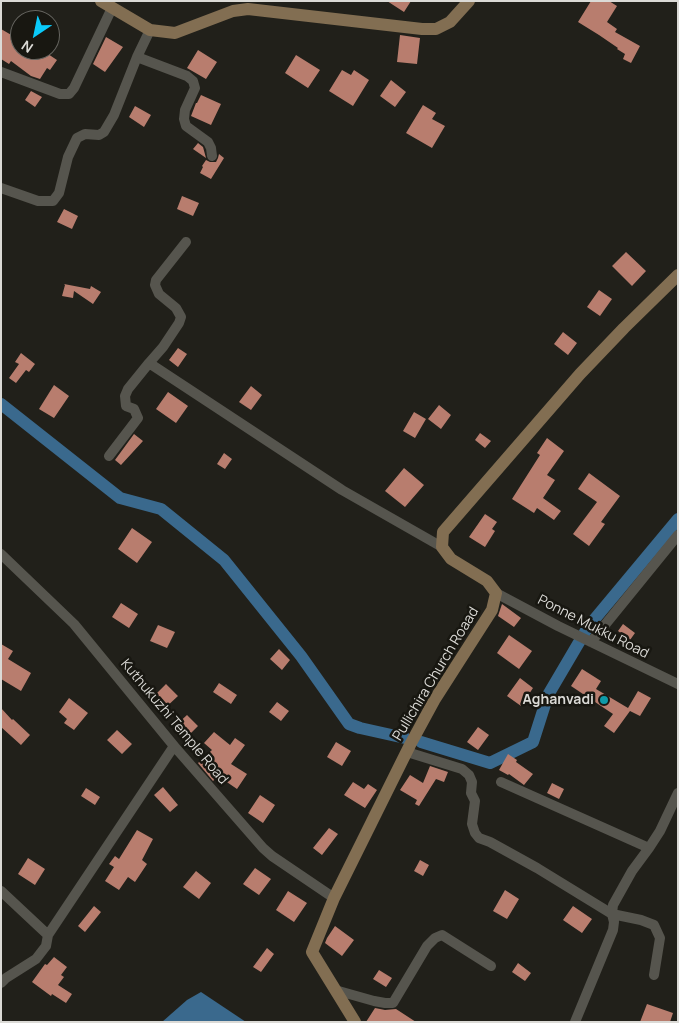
<!DOCTYPE html>
<html>
<head>
<meta charset="utf-8">
<style>
	body { margin:0 }
	#map { position:relative; width:679px; height:1023px; overflow:hidden; background:#21201a; font-family:Manrope,sans-serif }
	canvas { display:block }
	.frame { position:absolute; inset:0; border:2px solid #dbdad6; pointer-events:none }
	.north { position:absolute; left:10px; top:10px; width:50px; height:50px; box-sizing:border-box; background:#181711; border:1px solid #666560; border-radius:50%; rotate:214deg; font-size:14px; font-weight:700; line-height:20px; text-align:center; color:#dbdad6 }
	.north::after { content:''; display:block; margin:auto; width:18px; height:22px; background:#0acafa; clip-path:polygon(50% 0,100% 100%,50% 72%,0 100%) }
</style>
</head>
<body>
<div id="map">
<canvas width="679" height="1023"></canvas>
<div class="frame"></div>
<div class="north">N</div>
</div>
<script>
const ctx = document.querySelector('canvas').getContext('2d');
ctx.lineJoin = 'round';
function paint(path, color) {
  ctx.fillStyle = color;
  ctx.fill(path, 'evenodd');
}
function poly(rows) {
  const path = new Path2D();
  for (const r of rows) {
    path.moveTo(r[0], r[1]);
    for (let i = 2; i < r.length; i += 2) path.lineTo(r[i], r[i + 1]);
  }
  return path;
}
function stroke(path, color, width, dash) {
  ctx.strokeStyle = color;
  ctx.lineWidth = width;
  ctx.lineCap = dash ? 'butt' : 'round';
  ctx.setLineDash(dash || []);
  ctx.stroke(path);
}
function drawText(font, color, halo, rows, align = 'center') {
  ctx.font = font + ' Manrope,sans-serif';
  ctx.lineWidth = 5;
  ctx.setLineDash([]);
  ctx.textBaseline = 'middle';
  ctx.strokeStyle = halo;
  ctx.fillStyle = color;
  for (const [text, x, y, turn = 0] of rows) {
    ctx.save();
    ctx.translate(x, y);
    ctx.rotate((+turn || 0) * Math.PI / 180);
    ctx.textAlign = isNaN(turn) ? turn : align;
    if (halo) ctx.strokeText(text, 0, 0);
    ctx.fillText(text, 0, 0);
    ctx.restore();
  }
}
paint(poly([
	[201,992,246,1022,162,1022,187,1000]
]), '#3a698d');
stroke(poly([
	[1,404,120,498,161,509,224,560,301,656,349,724,360,728,405,738],
	[421,742,490,763,533,742,548,695,588,627,678,519]
]), '#3a698d', 12);
paint(poly([
	[387,1,411,1,404,12],
	[591,1,609,1,617,6,607,22,617,29,615,32,640,46,631,63,623,59,625,54,617,49,618,48,599,35,578,22],
	[1,29,20,40,20,50,42,50,57,60,50,70,47,68,40,79,31,76,11,61,9,64,1,59],
	[400,35,420,38,417,64,397,62],
	[106,37,123,47,105,72,93,64],
	[198,50,217,62,206,79,187,68],
	[296,55,320,70,308,88,285,73],
	[342,70,351,75,354,70,369,80,353,106,329,91],
	[391,80,406,92,395,107,380,96],
	[31,91,42,97,35,107,25,100],
	[201,95,221,104,211,125,191,116,196,103,197,103],
	[423,105,436,113,432,119,445,126,432,148,406,133],
	[135,106,151,115,144,127,129,117],
	[198,143,203,147,206,158,193,149],
	[219,154,224,158,211,179,200,173,203,167,202,166,206,160,210,162,216,162,218,158],
	[182,196,199,203,193,216,177,209],
	[64,209,78,216,72,229,57,222],
	[626,252,646,271,632,286,612,266],
	[64,284,90,289,91,286,101,292,93,304,74,291,73,298,62,296,65,285],
	[599,290,612,299,600,316,587,307],
	[563,332,577,343,568,355,554,344],
	[178,348,187,354,178,367,169,360],
	[21,353,35,364,29,372,26,370,16,383,9,378,19,364,15,362],
	[54,385,69,396,54,418,39,409],
	[251,386,262,395,251,410,239,402],
	[168,392,188,406,176,423,156,409],
	[439,405,451,415,441,429,428,419],
	[414,412,426,419,415,438,403,431],
	[480,433,491,441,485,448,475,440],
	[134,434,143,441,121,465,115,460],
	[547,438,564,451,547,475,555,480,543,498,561,511,554,520,537,508,534,513,512,499,540,455,537,453],
	[224,453,232,459,225,469,217,464],
	[404,468,424,485,405,507,385,491],
	[589,473,620,496,601,522,605,524,589,546,573,534,597,502,578,489],
	[485,514,497,522,492,529,495,531,485,547,469,537],
	[132,528,152,542,137,563,118,549],
	[121,603,138,614,129,628,112,617],
	[502,604,521,618,514,627,498,616],
	[623,624,635,633,630,640,618,631],
	[158,625,175,632,167,648,150,641],
	[509,635,532,651,519,669,497,653],
	[1,644,13,651,8,659,31,673,21,691,1,679],
	[279,649,290,660,282,670,270,659],
	[582,669,601,681,596,689,628,708,638,691,651,698,640,716,630,711,614,733,604,726,613,714,571,686],
	[520,678,533,688,521,706,507,696],
	[219,683,237,695,231,704,213,692],
	[166,684,178,696,164,709,152,698],
	[69,698,88,713,74,730,64,723,67,719,59,712],
	[277,702,289,711,281,721,269,712],
	[1,708,12,720,13,719,30,735,21,745,1,727],
	[187,715,198,726,186,738,175,726],
	[478,727,489,735,478,750,467,742],
	[117,730,132,744,122,754,107,740],
	[214,732,230,745,235,738,245,745,231,764,247,774,237,789,218,776,213,781,198,763,212,750,204,743],
	[336,742,351,751,342,766,327,757],
	[508,754,517,760,516,762,533,774,524,785,509,774,508,775,499,770],
	[430,766,448,772,444,782,436,779,419,806,415,804,417,800,400,790,410,775,423,783],
	[353,782,364,789,368,784,377,790,365,808,344,795],
	[552,783,564,789,559,799,547,793],
	[163,787,178,805,170,812,154,795],
	[86,788,100,797,95,805,81,796],
	[260,795,275,805,263,823,248,813],
	[329,828,338,834,322,855,313,848],
	[137,830,153,839,142,860,147,864,135,882,128,877,119,890,105,881,114,867,109,864,115,856,119,859],
	[28,858,45,869,35,885,18,874],
	[420,860,429,865,423,876,414,871],
	[255,868,271,879,259,895,243,884],
	[196,871,211,883,199,899,183,887],
	[505,890,519,899,507,919,493,911],
	[288,891,307,903,294,922,276,910],
	[94,906,101,912,85,932,78,926],
	[573,906,592,919,582,933,563,920],
	[335,926,354,940,342,956,325,943,327,938],
	[267,948,274,954,261,972,253,967],
	[54,957,67,967,61,975,64,977,58,985,72,994,66,1003,52,994,51,996,32,982,45,964,47,965],
	[518,963,531,973,525,981,512,972],
	[379,970,392,978,386,987,373,979],
	[647,1004,673,1013,670,1022,640,1022],
	[375,1008,385,1010,396,1009,416,1022,366,1022]
]), '#b87d6e');
stroke(poly([
	[137,57,187,76,193,81,195,88,185,110,184,119,186,126,208,142,211,148,212,156],
	[1,72,60,94,69,94,74,88,112,8],
	[1,188,38,201,53,201,59,193,68,157,77,138,85,134,99,135,104,132,114,115,137,57,150,30],
	[186,242,156,280,155,285,159,294,176,308,181,317,179,323,163,347,149,363,342,490,442,547],
	[109,456,138,418,134,409,126,406,125,396,128,389,149,363],
	[1,554,74,624,174,746,263,848,272,856,334,898],
	[496,593,558,626,678,684],
	[591,642,678,535],
	[407,752,462,769,469,775,472,782,471,793,475,801,472,824,475,833,479,838,490,842,537,868,612,914,641,920,654,925,660,938,654,975],
	[501,782,649,848],
	[1,891,48,935],
	[1,983,6,978,36,959,46,946,48,935,174,746],
	[335,990,374,1001,385,1003,393,1003,427,946,435,938,442,935,491,966],
	[575,1022,613,930,614,922,612,914,613,905,632,871,649,848,660,831,678,793]
]), '#56554e', 10);
stroke(poly([
	[101,1,150,30,175,33,233,11,248,9,422,29,436,29,450,22,469,1],
	[355,1022,312,952,334,898,410,745,435,699,492,610,496,593,487,581,451,559,442,547,443,532,580,374,624,328,678,275]
]), '#826e52', 12);
for (const [x, y, r, color] of [
	[604,700,5,"#0f9aa8"]
]) {
  const dot = new Path2D();
  dot.arc(x, y, r, 0, 2 * Math.PI);
  ctx.fillStyle = color;
  ctx.fill(dot);
  stroke(dot, '#181711', 2);
}
drawText('14px', '#dbdad6', '#181711', [
	["Ponne Mukku Road",593,627,27],
	["Pullichira Church Roaad",436,674,-59],
	["Kuthukuzhi Temple Road",174,722,50]
]);
drawText('bold 14px', '#dbdad6', '#181711', [
	["Aghanvadi",594,700]
], 'right');
</script>
</body>
</html>
